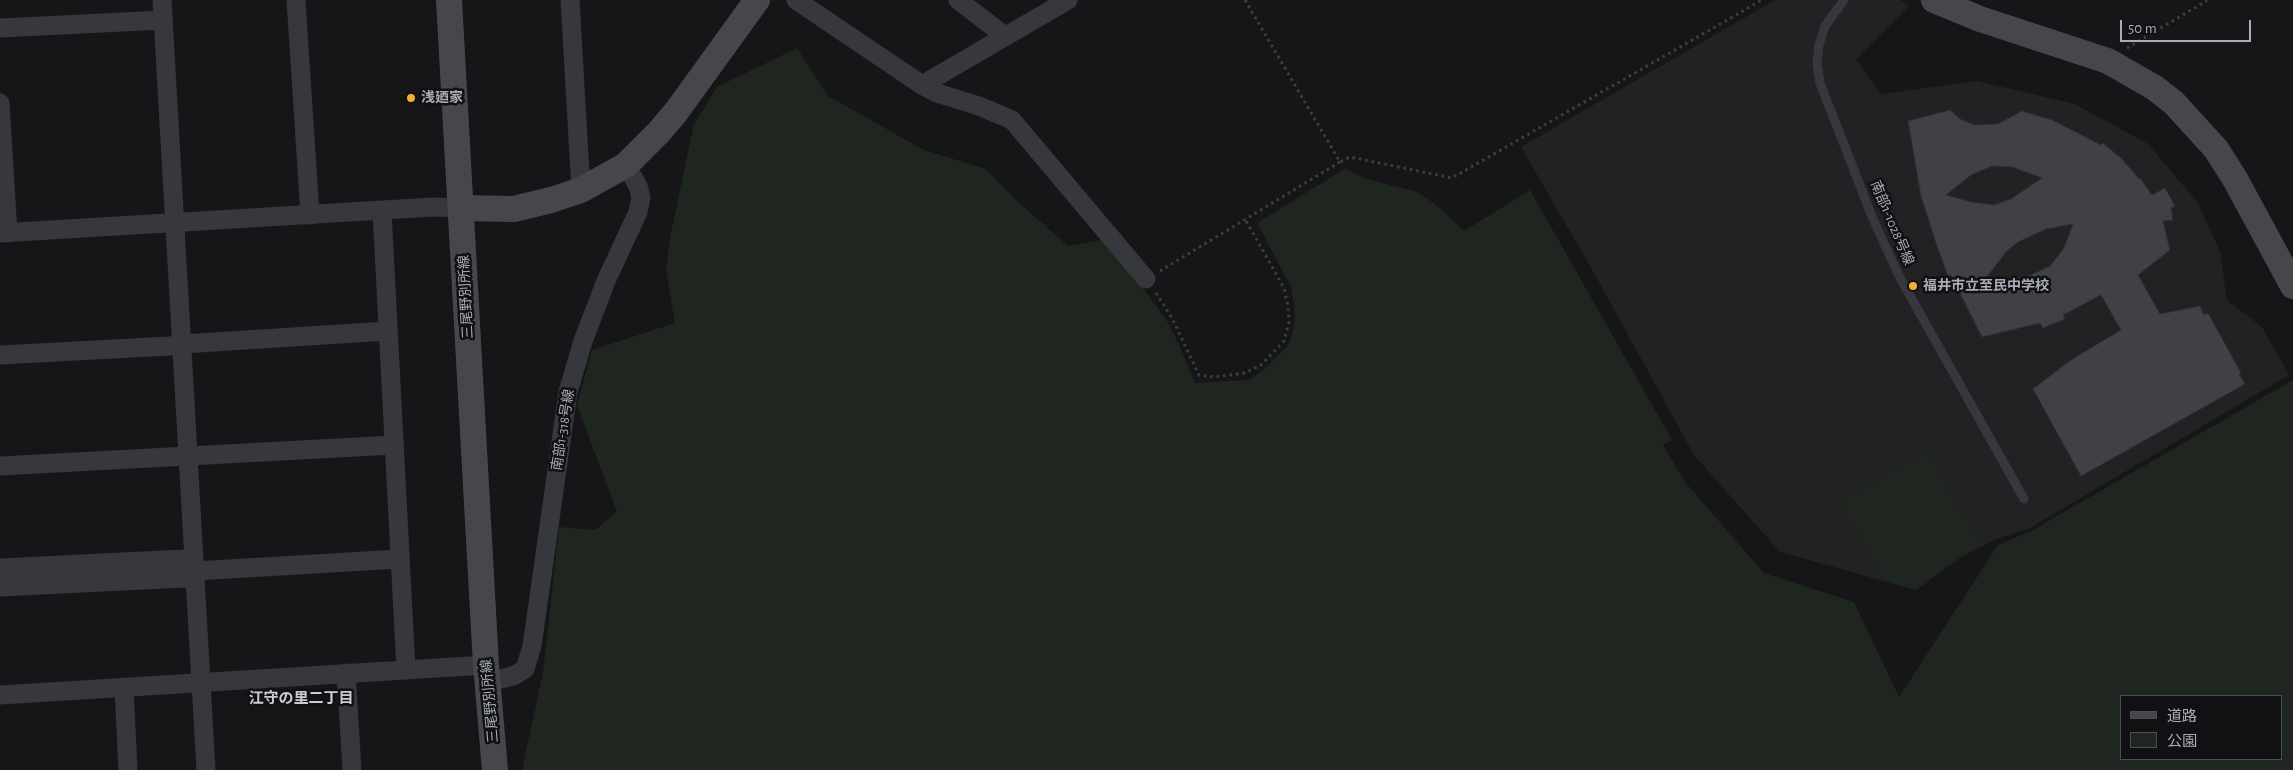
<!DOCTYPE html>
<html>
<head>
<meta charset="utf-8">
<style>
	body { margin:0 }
	#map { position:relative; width:2293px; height:770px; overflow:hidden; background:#161618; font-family:"Alegreya Sans","Noto Sans JP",sans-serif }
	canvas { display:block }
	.legend { position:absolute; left:2120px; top:695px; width:162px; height:65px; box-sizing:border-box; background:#111113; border:1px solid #4d4f55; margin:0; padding:6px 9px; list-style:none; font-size:15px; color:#a8adb8 }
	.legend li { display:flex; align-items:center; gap:10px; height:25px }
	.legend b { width:25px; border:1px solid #4d4f55 }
	.scale { position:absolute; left:2120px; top:20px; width:131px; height:22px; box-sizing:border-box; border:2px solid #a8adb8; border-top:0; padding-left:6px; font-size:15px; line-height:18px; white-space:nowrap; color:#a8adb8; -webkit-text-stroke:4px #111113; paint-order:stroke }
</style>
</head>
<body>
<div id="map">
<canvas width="2293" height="770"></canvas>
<ul class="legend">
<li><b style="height:6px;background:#45474d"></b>道路</li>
<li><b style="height:14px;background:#1e261f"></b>公園</li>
</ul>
<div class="scale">50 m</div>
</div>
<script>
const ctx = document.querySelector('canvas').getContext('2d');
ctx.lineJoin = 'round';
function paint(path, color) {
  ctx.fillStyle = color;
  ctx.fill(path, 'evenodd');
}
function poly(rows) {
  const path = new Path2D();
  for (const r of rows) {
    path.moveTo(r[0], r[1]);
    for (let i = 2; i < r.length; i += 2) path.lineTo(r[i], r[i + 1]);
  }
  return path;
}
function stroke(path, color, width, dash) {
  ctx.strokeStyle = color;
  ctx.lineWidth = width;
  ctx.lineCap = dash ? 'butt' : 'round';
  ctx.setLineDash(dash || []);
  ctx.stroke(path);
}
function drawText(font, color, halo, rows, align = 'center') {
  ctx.font = font + ' "Alegreya Sans","Noto Sans JP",sans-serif';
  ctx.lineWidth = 5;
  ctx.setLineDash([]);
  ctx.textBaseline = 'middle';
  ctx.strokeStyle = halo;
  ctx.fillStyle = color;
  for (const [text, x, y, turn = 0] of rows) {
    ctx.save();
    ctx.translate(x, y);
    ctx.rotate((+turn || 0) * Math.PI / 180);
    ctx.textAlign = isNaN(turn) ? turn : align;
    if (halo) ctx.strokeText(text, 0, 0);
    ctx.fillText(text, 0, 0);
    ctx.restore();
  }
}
paint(poly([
	[1775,0,1900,0,1909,6,1856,59,1881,94,1977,81,2075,104,2148,144,2198,203,2220,252,2227,300,2262,327,2289,375,2030,528,1996,539,1963,556,1916,590,1780,552,1694,455,1594,273,1521,147]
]), '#222225');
paint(poly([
	[797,48,828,96,924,150,986,169,1015,199,1068,246,1103,240,1140,284,1167,321,1181,349,1195,383,1249,380,1265,369,1289,344,1295,323,1294,304,1291,287,1257,223,1346,168,1363,178,1418,192,1440,208,1464,231,1530,190,1672,440,1663,445,1685,482,1764,573,1854,602,1899,697,1998,545,2031,531,2293,380,2293,770,522,770,543,672,559,527,595,530,617,512,577,405,592,350,675,323,666,270,670,238,694,124,717,87],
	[2122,696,2282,696,2282,759,2122,759],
	[1927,452,1980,545,1962,555,1915,588,1884,579,1840,501]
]), '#1e261f');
const building = poly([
	[1950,110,1960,119,1975,125,1998,124,2022,111,2052,120,2101,145,2103,143,2122,159,2139,179,2140,178,2152,195,2165,188,2175,206,2171,208,2173,220,2163,221,2170,250,2138,275,2160,314,2200,306,2204,315,2208,313,2241,373,2239,374,2245,384,2081,476,2033,389,2071,360,2121,330,2101,295,2063,315,2065,319,2043,328,2040,323,1982,337,1951,275,1948,276,1936,243,1921,196,1908,121,1950,110],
	[1992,166,2012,167,2042,178,2011,199,1994,205,1971,202,1946,195,1971,175,1992,166],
	[2073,224,2064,248,2050,266,2031,275,1980,286,2006,252,2018,242,2046,229,2073,224]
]);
paint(building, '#404145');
stroke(building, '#303034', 1);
stroke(poly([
	[1245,0,1340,162,1350,157,1452,178,1762,0],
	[2127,48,2208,0],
	[1160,271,1340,162],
	[1156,293,1172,318,1199,375,1214,377,1245,373,1261,365,1284,341,1289,322,1288,306,1284,288,1245,219]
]), '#3d3f44', 3, [2.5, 4]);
stroke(poly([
	[1844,0,1825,26,1819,45,1817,63,1820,83,1873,219,1899,276,2024,499]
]), '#37383d', 9);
stroke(poly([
	[162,0,206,770],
	[296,0,310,215],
	[570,0,581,190],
	[796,0,922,85,1068,0],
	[958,0,1005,36],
	[0,28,163,20],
	[922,85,937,93,979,106,1012,120,1146,279],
	[0,103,8,233],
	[382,211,406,670],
	[0,233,433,207,462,208],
	[0,355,170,346,183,344,387,331],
	[0,466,394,445],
	[0,568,184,559,195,571],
	[0,587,185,578,195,571,399,559],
	[346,673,352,770],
	[488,682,513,676,525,669,532,646,568,392,583,341,606,281,638,212,641,198,638,186,626,165],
	[124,688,128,770],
	[0,695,486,665]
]), '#37383d', 19);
stroke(poly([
	[449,0,486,665,495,770],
	[1934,0,1980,19,2108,61,2155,88,2174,103,2216,149,2235,179,2293,286],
	[462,208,514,209,551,200,581,190,626,165,659,132,676,112,757,0]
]), '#45474d', 26);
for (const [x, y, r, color] of [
	[411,98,5,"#f2b134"],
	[1913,286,5,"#f2b134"]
]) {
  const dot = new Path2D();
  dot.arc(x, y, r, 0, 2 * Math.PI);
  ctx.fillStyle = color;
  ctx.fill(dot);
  stroke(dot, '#111113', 2);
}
drawText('bold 14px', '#a8adb8', '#111113', [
	["浅廼家",421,98],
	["福井市立至民中学校",1923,286]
], 'left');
drawText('14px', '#a8adb8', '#111113', [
	["南部1-1028号線",1892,223,67],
	["三尾野別所線",466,297,-93],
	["南部1-318号線",563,430,-81],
	["三尾野別所線",490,701,-95]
]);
drawText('bold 15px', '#c9ccd4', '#111113', [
	["江守の里二丁目",301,698]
]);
</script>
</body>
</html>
